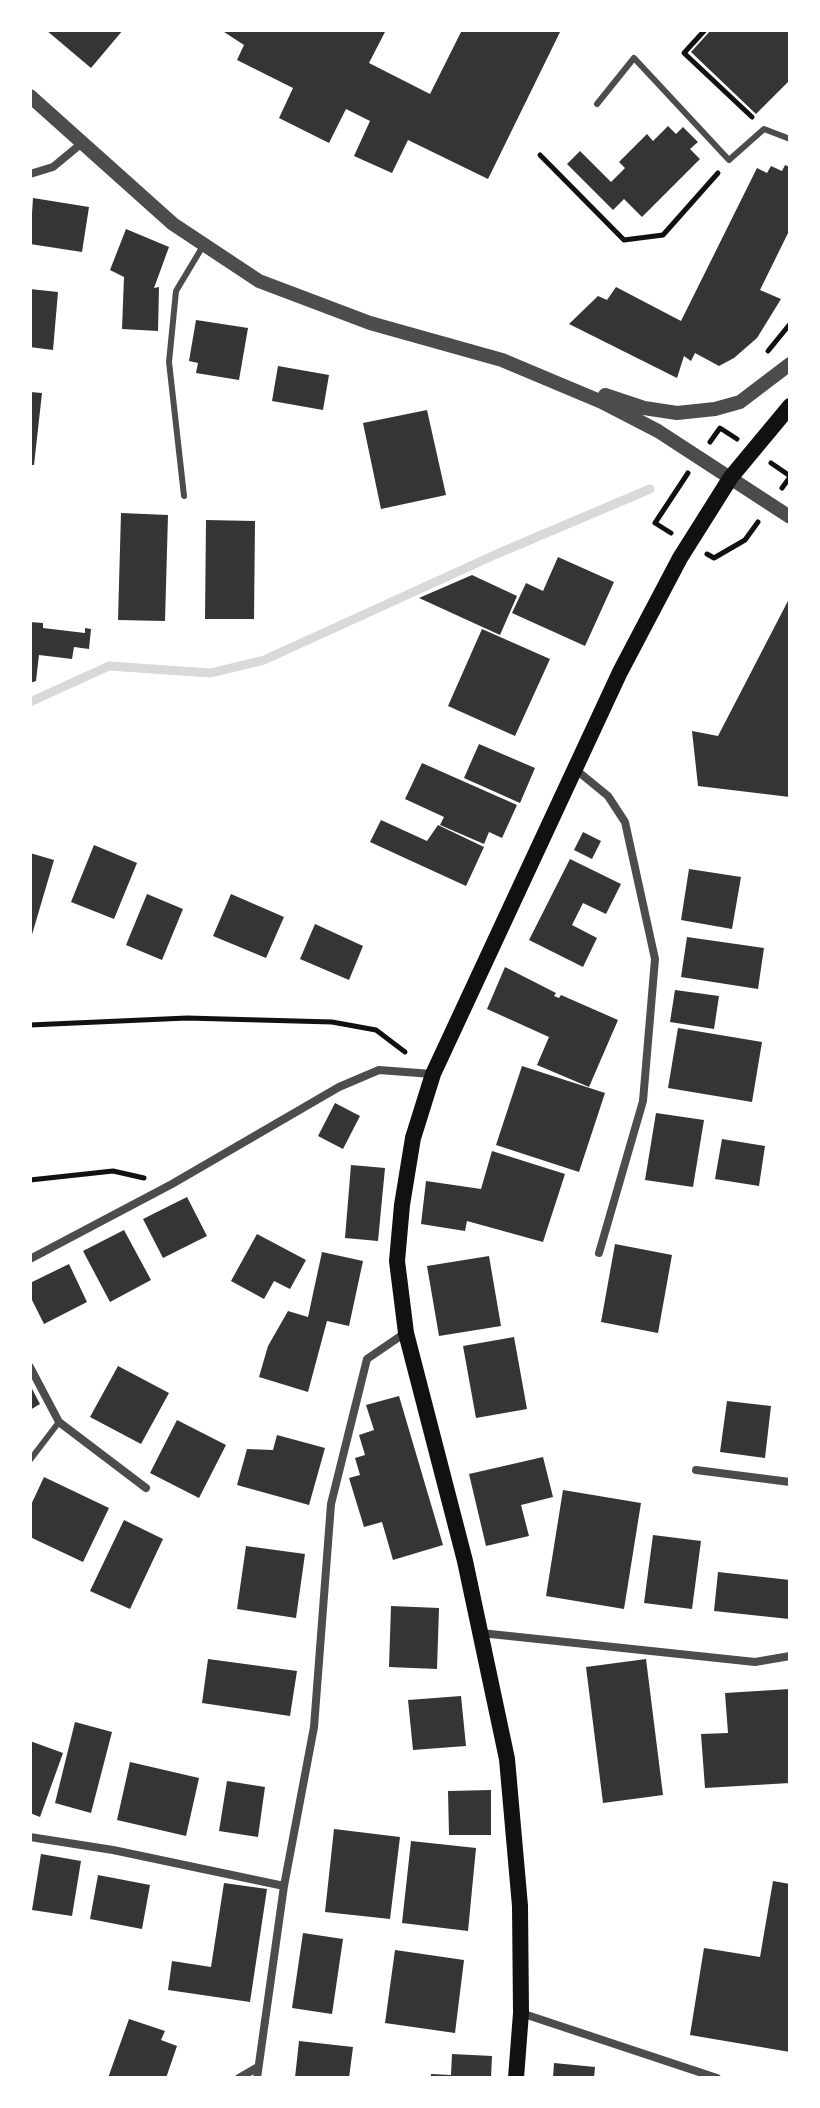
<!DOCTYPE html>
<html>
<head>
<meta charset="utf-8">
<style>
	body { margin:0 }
	#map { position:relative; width:820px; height:2108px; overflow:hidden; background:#fff; font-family:"Space Grotesk",sans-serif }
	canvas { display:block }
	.frame { position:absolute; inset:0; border:32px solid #fff; pointer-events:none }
</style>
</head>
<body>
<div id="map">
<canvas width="820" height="2108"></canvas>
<div class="frame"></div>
</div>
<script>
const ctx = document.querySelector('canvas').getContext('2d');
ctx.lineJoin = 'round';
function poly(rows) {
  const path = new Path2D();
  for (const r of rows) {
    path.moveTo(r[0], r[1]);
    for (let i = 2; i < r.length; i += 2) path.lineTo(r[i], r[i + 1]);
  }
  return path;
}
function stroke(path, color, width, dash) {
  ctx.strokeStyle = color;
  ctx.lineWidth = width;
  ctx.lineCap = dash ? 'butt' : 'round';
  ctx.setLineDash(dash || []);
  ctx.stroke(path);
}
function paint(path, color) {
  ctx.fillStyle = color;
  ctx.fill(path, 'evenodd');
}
stroke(poly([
	[30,702,109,666,210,673,264,660,499,553,650,489]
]), '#d9d9d9', 9);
paint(poly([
	[46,30,123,30,91,68],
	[221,30,386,30,369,63,430,94,462,30,561,30,488,179,408,140,392,173,354,156,370,121,346,109,329,143,279,118,293,88,237,60,244,45],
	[711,30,790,30,790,80,756,114,691,52],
	[668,126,676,134,683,127,698,142,690,149,700,159,642,217,624,199,613,210,567,164,580,151,611,182,625,168,619,162,647,134,653,141],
	[785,165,790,167,790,229,760,290,781,299,757,338,734,358,719,366,695,353,691,361,684,356,677,378,569,324,598,296,607,300,616,287,681,321,757,168,767,173,771,166,782,171],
	[33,198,89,207,82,252,30,244],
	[126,229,169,247,154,288,159,287,158,331,122,329,124,277,110,270],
	[30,289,58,292,53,350,30,347],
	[196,320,248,328,239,380,196,373,198,363,189,361],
	[278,366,329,375,323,410,272,401],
	[30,392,42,393,34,465,30,465],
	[427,410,446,495,381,509,363,423],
	[121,513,168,515,165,621,118,620],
	[206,520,255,521,254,619,205,619],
	[558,557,614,582,585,646,512,613,526,583,543,591],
	[472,575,517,596,500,635,419,598],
	[790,597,790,797,698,786,692,731,718,736],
	[30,622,43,623,43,628,85,633,85,628,91,629,89,649,74,647,72,659,39,655,36,681,30,683],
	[482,629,550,659,515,736,448,706],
	[479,744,535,768,520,803,464,778],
	[422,763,517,805,502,838,489,832,484,844,440,825,444,817,405,799],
	[381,820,427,841,438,825,484,847,466,886,370,842],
	[583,832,601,841,592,859,574,850],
	[94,845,137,863,114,919,71,902],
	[30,853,54,860,31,938,30,937],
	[570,859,621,884,606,914,583,903,572,925,597,938,583,967,529,940],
	[689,869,741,877,732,929,681,920],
	[147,894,183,909,162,960,126,945],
	[231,894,284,917,266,958,213,936],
	[315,924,363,946,349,980,300,959],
	[687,937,764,948,758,989,681,977],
	[505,967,556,993,554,996,559,998,561,995,618,1020,589,1087,537,1065,549,1037,487,1009],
	[675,990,719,996,714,1029,670,1022],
	[678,1028,762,1042,752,1102,668,1088],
	[522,1066,605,1093,579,1172,496,1145],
	[335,1103,360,1116,343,1149,318,1136],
	[656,1113,704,1120,693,1187,645,1180],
	[722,1139,765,1146,759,1186,715,1179],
	[492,1151,565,1174,543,1242,467,1221,465,1231,421,1224,426,1181,481,1189],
	[351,1165,385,1168,378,1241,345,1238],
	[187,1197,207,1236,163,1258,143,1219],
	[124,1230,151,1280,110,1302,83,1251],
	[257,1234,306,1260,290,1289,274,1281,264,1299,231,1281],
	[615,1244,672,1255,658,1333,601,1322],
	[322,1252,363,1261,349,1326,327,1321,308,1392,259,1377,268,1346,288,1311,308,1317],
	[489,1256,501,1326,439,1336,427,1266],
	[69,1264,87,1302,44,1324,30,1296,30,1283],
	[514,1337,527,1409,476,1418,463,1346],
	[118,1366,169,1393,141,1444,90,1417],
	[30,1385,40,1404,30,1410],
	[399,1396,443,1545,393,1560,382,1522,364,1527,349,1478,360,1475,355,1458,365,1455,359,1435,374,1430,366,1405],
	[727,1401,771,1406,765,1458,720,1452],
	[177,1420,226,1445,199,1498,150,1473],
	[277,1435,325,1448,309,1505,237,1485,247,1449,273,1450],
	[543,1457,553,1497,521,1505,529,1536,486,1546,469,1474],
	[44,1477,109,1508,83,1562,30,1537,30,1507],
	[563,1490,641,1503,624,1609,546,1596],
	[124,1520,163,1539,130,1609,90,1591],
	[653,1535,701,1541,692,1609,644,1603],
	[246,1546,305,1554,296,1618,237,1609],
	[718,1572,790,1580,789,1619,714,1611],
	[391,1606,439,1608,437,1669,389,1667],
	[208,1659,297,1671,290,1716,202,1703],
	[646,1659,663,1795,603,1803,586,1667],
	[790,1689,790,1783,705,1788,701,1734,728,1733,725,1693],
	[461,1696,466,1746,413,1750,408,1700],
	[75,1722,112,1732,91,1813,55,1803],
	[30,1741,63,1753,40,1817,30,1813],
	[130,1762,199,1778,186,1836,117,1820],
	[227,1781,265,1787,258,1837,219,1831],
	[491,1790,491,1835,449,1835,448,1791],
	[334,1829,400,1837,390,1919,325,1912],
	[411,1841,476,1848,468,1931,402,1923],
	[41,1854,81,1861,72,1916,32,1910],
	[98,1875,150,1885,142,1929,90,1919],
	[773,1881,790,1884,790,2052,690,2035,704,1948,760,1957],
	[224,1883,267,1889,250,2002,168,1990,172,1961,211,1967],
	[303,1933,343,1939,332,2014,292,2008],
	[395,1950,464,1960,455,2033,385,2023],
	[129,2019,165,2031,161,2040,177,2046,166,2078,108,2078],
	[299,2041,353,2047,349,2078,295,2078],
	[452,2054,492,2056,491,2078,431,2078,431,2074,451,2075],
	[554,2063,595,2067,594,2078,553,2078]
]), '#353535');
stroke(poly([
	[705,30,684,53,752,117],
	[540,155,624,240,663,235,718,173],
	[768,351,790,324],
	[710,442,720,428,737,439],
	[771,463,790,476],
	[782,488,790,477],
	[671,533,655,523,688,473],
	[707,554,714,558,745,540,758,522],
	[30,1025,187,1018,332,1022,376,1030,405,1052],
	[30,1180,113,1171,144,1178]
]), '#111', 5);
stroke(poly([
	[597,104,634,58,729,160,764,129,790,139],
	[184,496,169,362,176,291,203,246],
	[30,1460,59,1422]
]), '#4c4c4c', 6);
stroke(poly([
	[30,174,53,167,82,143],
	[575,769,608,796,625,822,655,959,643,1101,599,1253],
	[30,1259,172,1184,339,1087,379,1070,432,1074],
	[30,1367,59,1422,146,1488],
	[696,1470,790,1482],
	[481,1633,755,1662,790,1656],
	[30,1837,113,1850,284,1886],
	[521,2013,717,2078],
	[239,2078,258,2067],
	[257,2078,284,1886,314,1727,331,1504,367,1359,405,1333]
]), '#4c4c4c', 8);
stroke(poly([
	[30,96,173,224,259,281,370,323,502,360,602,402,658,431,790,517],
	[605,395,644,408,677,413,715,409,740,402,790,364]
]), '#4c4c4c', 14);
stroke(poly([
	[516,2078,521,2013,520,1906,507,1759,465,1561,406,1333,397,1261,402,1205,413,1138,433,1074,620,672,680,558,731,477,790,406]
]), '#111', 16);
</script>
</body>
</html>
